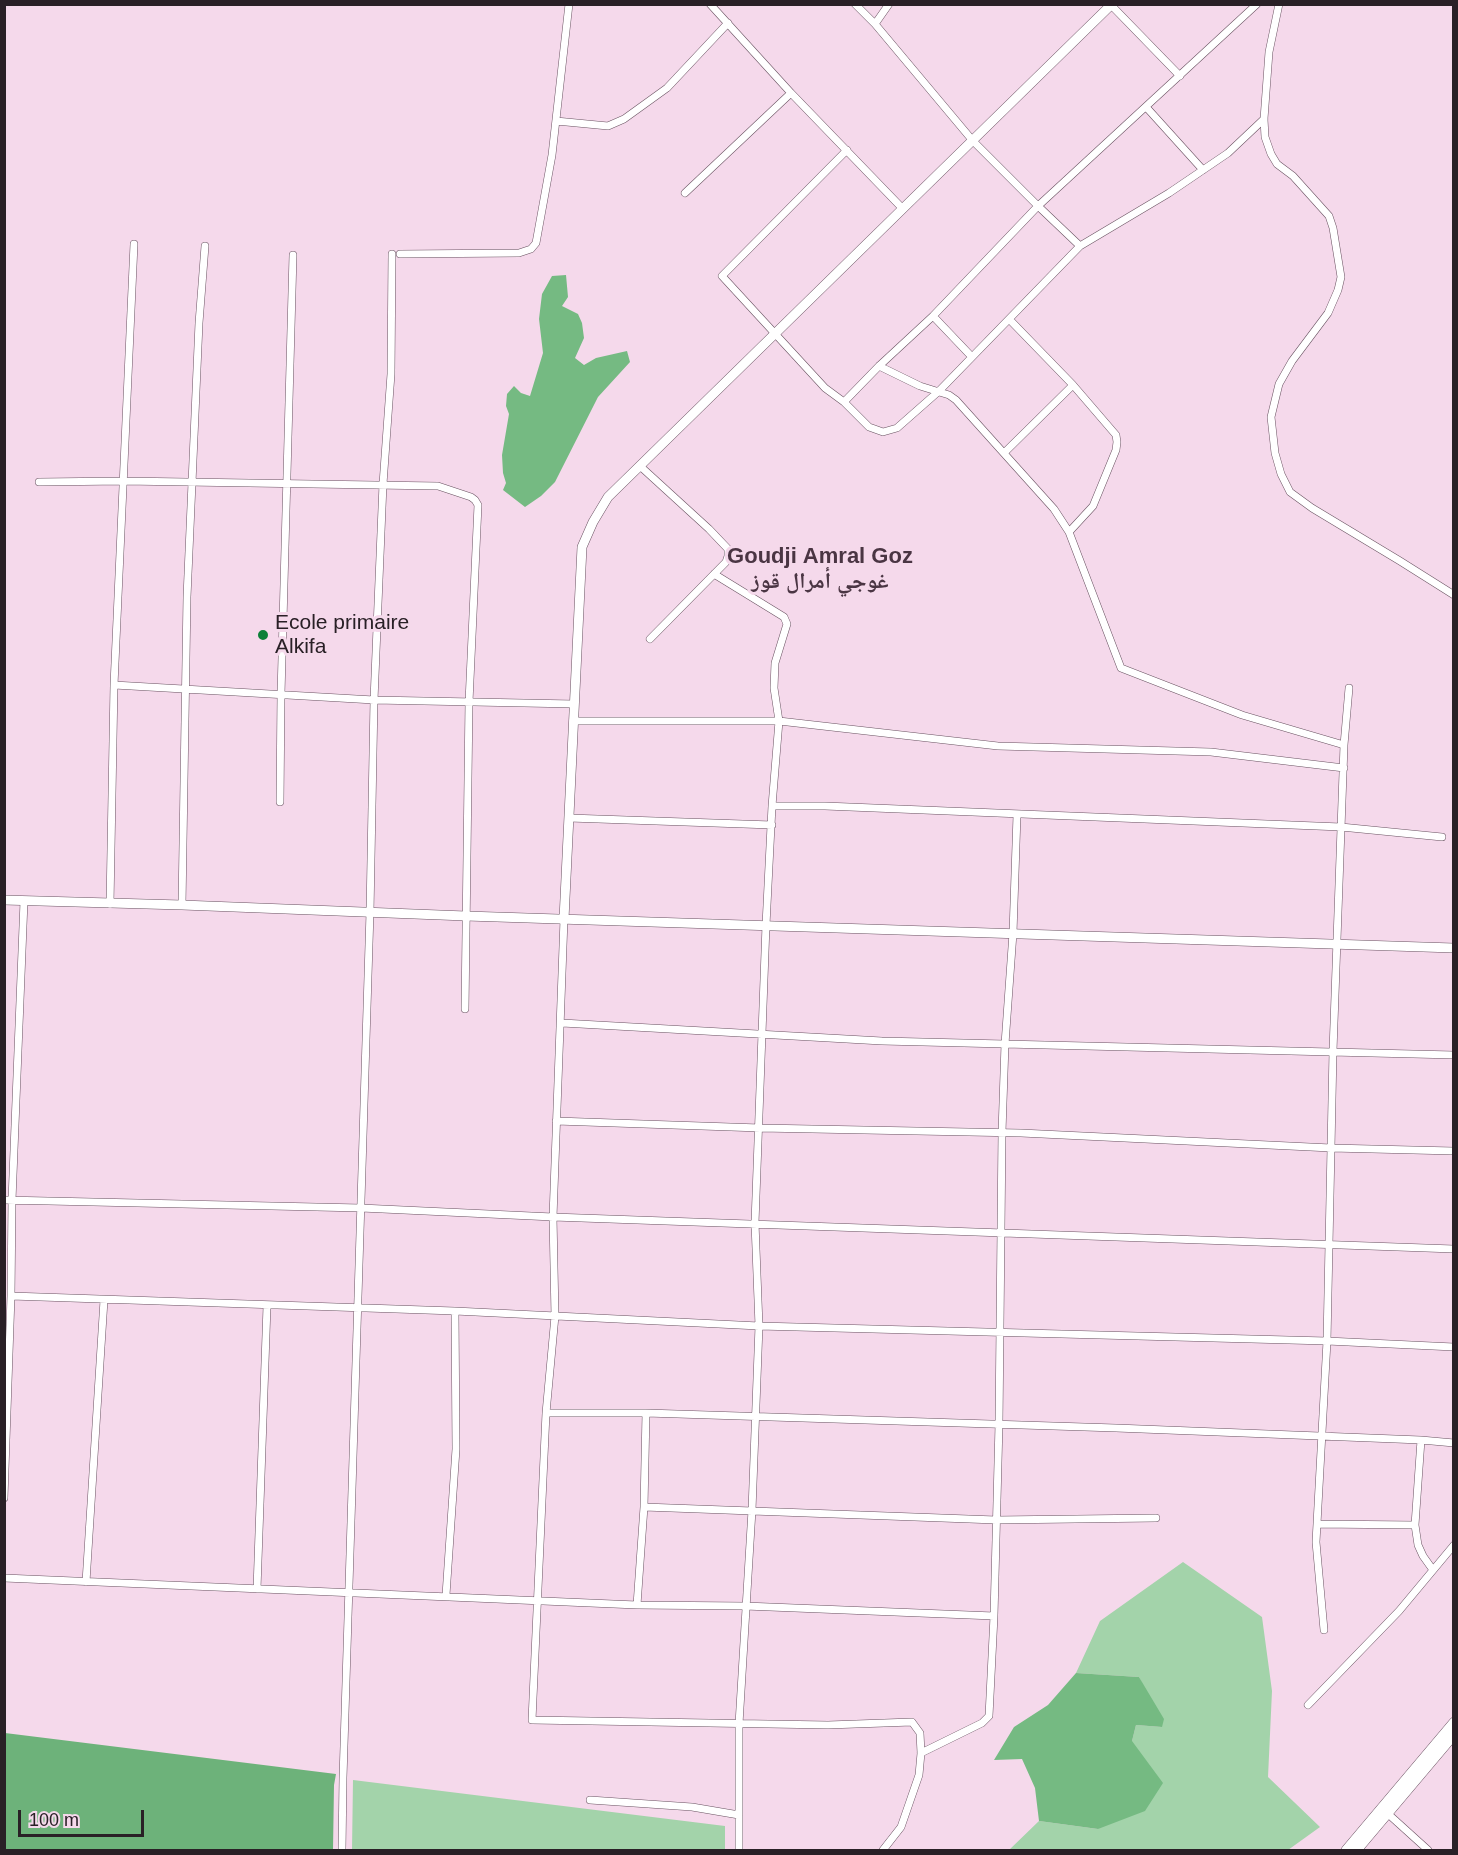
<!DOCTYPE html>
<html>
<head>
<meta charset="utf-8">
<style>
	body { margin:0 }
	#map { position:relative; width:1458px; height:1855px; overflow:hidden; background:#f5d9eb; font-family:Helvetica,sans-serif }
	canvas { display:block }
	.frame { position:absolute; inset:0; border:6px solid #292026; pointer-events:none }
	.scale { position:absolute; left:18px; top:1810px; width:126px; height:27px; box-sizing:border-box; border:3px solid #292026; border-top:0; padding-left:8px; font-size:18px; line-height:21px; white-space:nowrap; color:#292026; -webkit-text-stroke:4px #f5d9eb; paint-order:stroke }
</style>
</head>
<body>
<div id="map">
<canvas width="1458" height="1855"></canvas>
<div class="frame"></div>
<div class="scale">100 m</div>
</div>
<script>
const ctx = document.querySelector('canvas').getContext('2d');
ctx.lineJoin = 'round';
function paint(path, color) {
  ctx.fillStyle = color;
  ctx.fill(path, 'evenodd');
}
function poly(rows) {
  const path = new Path2D();
  for (const r of rows) {
    path.moveTo(r[0], r[1]);
    for (let i = 2; i < r.length; i += 2) path.lineTo(r[i], r[i + 1]);
  }
  return path;
}
function stroke(path, color, width, dash) {
  ctx.strokeStyle = color;
  ctx.lineWidth = width;
  ctx.lineCap = dash ? 'butt' : 'round';
  ctx.setLineDash(dash || []);
  ctx.stroke(path);
}
function drawText(font, color, halo, rows, align = 'center') {
  ctx.font = font + ' Helvetica,"Noto Naskh Arabic",sans-serif';
  ctx.lineWidth = 6;
  ctx.setLineDash([]);
  ctx.textBaseline = 'middle';
  ctx.strokeStyle = halo;
  ctx.fillStyle = color;
  for (const [text, x, y, turn = 0] of rows) {
    ctx.save();
    ctx.translate(x, y);
    ctx.rotate((+turn || 0) * Math.PI / 180);
    ctx.textAlign = isNaN(turn) ? turn : align;
    if (halo) ctx.strokeText(text, 0, 0);
    ctx.fillText(text, 0, 0);
    ctx.restore();
  }
}
paint(poly([
	[1183,1562,1262,1617,1272,1691,1268,1777,1320,1827,1288,1850,1009,1850,1039,1821,1098,1829,1132,1741,1136,1725,1162,1727,1139,1677,1076,1673,1100,1621],
	[353,1780,725,1826,725,1850,352,1850]
]), '#a3d3aa');
paint(poly([
	[5,1733,336,1774,334,1785,333,1850,5,1850]
]), '#6db27a');
paint(poly([
	[566,275,568,297,562,306,578,314,582,323,584,338,575,358,584,365,596,358,627,351,630,362,598,397,555,482,541,496,525,507,503,490,506,483,503,473,502,455,509,414,506,406,507,394,514,386,521,393,530,396,543,353,539,319,542,294,552,276],
	[1076,1673,1139,1677,1164,1719,1162,1727,1136,1725,1132,1741,1163,1783,1145,1811,1098,1829,1039,1821,1035,1788,1022,1759,994,1760,1014,1727,1048,1705]
]), '#75ba82');
const minor = poly([
	[710,4,791,93,903,209],
	[855,4,875,24,973,141,1038,206,1257,4],
	[1279,4,1269,52,1264,119,1265,137,1271,154,1277,164,1293,176,1329,216,1333,228,1341,277,1338,290,1328,313,1292,361,1279,384,1271,417,1275,453,1281,474,1290,492,1312,508,1400,561,1454,595],
	[1111,5,1180,76],
	[875,24,889,4],
	[1147,108,1203,170],
	[556,121,608,126,624,119,667,88,728,23],
	[847,150,722,276,825,388,844,402,879,366,933,316,1038,206,1080,246],
	[685,193,791,93],
	[400,254,519,253,531,249,536,243,552,155,569,4],
	[933,316,972,357],
	[879,366,920,386,949,395,956,400,1054,509,1069,532,1121,668,1242,715,1344,745],
	[844,402,869,427,883,432,897,428,939,391,1080,246,1169,193,1228,153,1264,119],
	[1004,453,1073,385,1009,319],
	[640,466,709,529,728,549,728,556,726,562,650,639],
	[39,482,124,481,438,486,471,497,475,500,478,505,469,702,465,1009],
	[1069,532,1093,506,1116,450,1117,442,1116,435,1073,385],
	[714,574,784,617,787,624,775,663,774,688,779,721,772,806,766,925,755,1223,759,1326,752,1510,739,1724,739,1850],
	[114,685,374,700,574,704],
	[573,721,779,721,998,746,1211,752,1344,768],
	[280,802,281,694,293,255],
	[772,806,825,806,1341,827,1442,837],
	[569,818,772,825],
	[110,904,114,685,134,244],
	[182,905,187,597,199,323,205,246],
	[564,919,553,1217,555,1316,546,1413,532,1720,828,1725,912,1722,920,1733,921,1753,919,1775,901,1827,883,1850],
	[562,1023,882,1041,1454,1055],
	[556,1121,760,1128,1021,1133,1331,1148,1454,1151],
	[4,1200,361,1208,553,1217,1454,1249],
	[11,1296,455,1311,759,1326,1327,1341,1454,1347],
	[546,1413,646,1413,1116,1428,1421,1440,1454,1443],
	[1421,1440,1415,1525,1418,1545,1423,1556,1433,1570],
	[4,1498,11,1296,12,1200,24,901],
	[644,1507,996,1520,1156,1518],
	[1317,1524,1415,1525],
	[4,1578,637,1605,745,1606,994,1616,989,1716,982,1723,921,1753],
	[86,1582,104,1300],
	[257,1589,267,1306],
	[446,1595,456,1449,455,1311],
	[637,1605,644,1507,646,1413],
	[994,1616,999,1424,1002,1132,1005,1044,1013,933,1017,815],
	[1324,1630,1316,1542,1327,1341,1333,1051,1344,745,1349,688],
	[1308,1705,1399,1611,1454,1545],
	[590,1800,692,1807,739,1815],
	[1386,1812,1428,1850],
	[342,1850,343,1778,370,912,374,700,383,484,391,374,392,254]
]);
const tertiary = poly([
	[4,900,182,905,466,916,1454,948],
	[564,919,582,547,593,522,608,497,1112,4],
	[1346,1850,1454,1722],
	[1357,1850,1454,1735]
]);
stroke(minor, '#695261', 8);
stroke(tertiary, '#695261', 10);
stroke(minor, '#fff', 7);
stroke(tertiary, '#fff', 9);
for (const [x, y, r, color] of [
	[263,635,6,"#0c8038"]
]) {
  const dot = new Path2D();
  dot.arc(x, y, r, 0, 2 * Math.PI);
  ctx.fillStyle = color;
  ctx.fill(dot);
  stroke(dot, '#f5d9eb', 2);
}
drawText('21px', '#292026', '#f5d9eb', [
	["Ecole primaire",275,623],
	["Alkifa",275,647]
], 'left');
drawText('bold 22px', '#4a3543', '#f5d9eb', [
	["Goudji Amral Goz",820,557],
	["غوجي أمرال قوز",820,582]
]);
</script>
</body>
</html>
